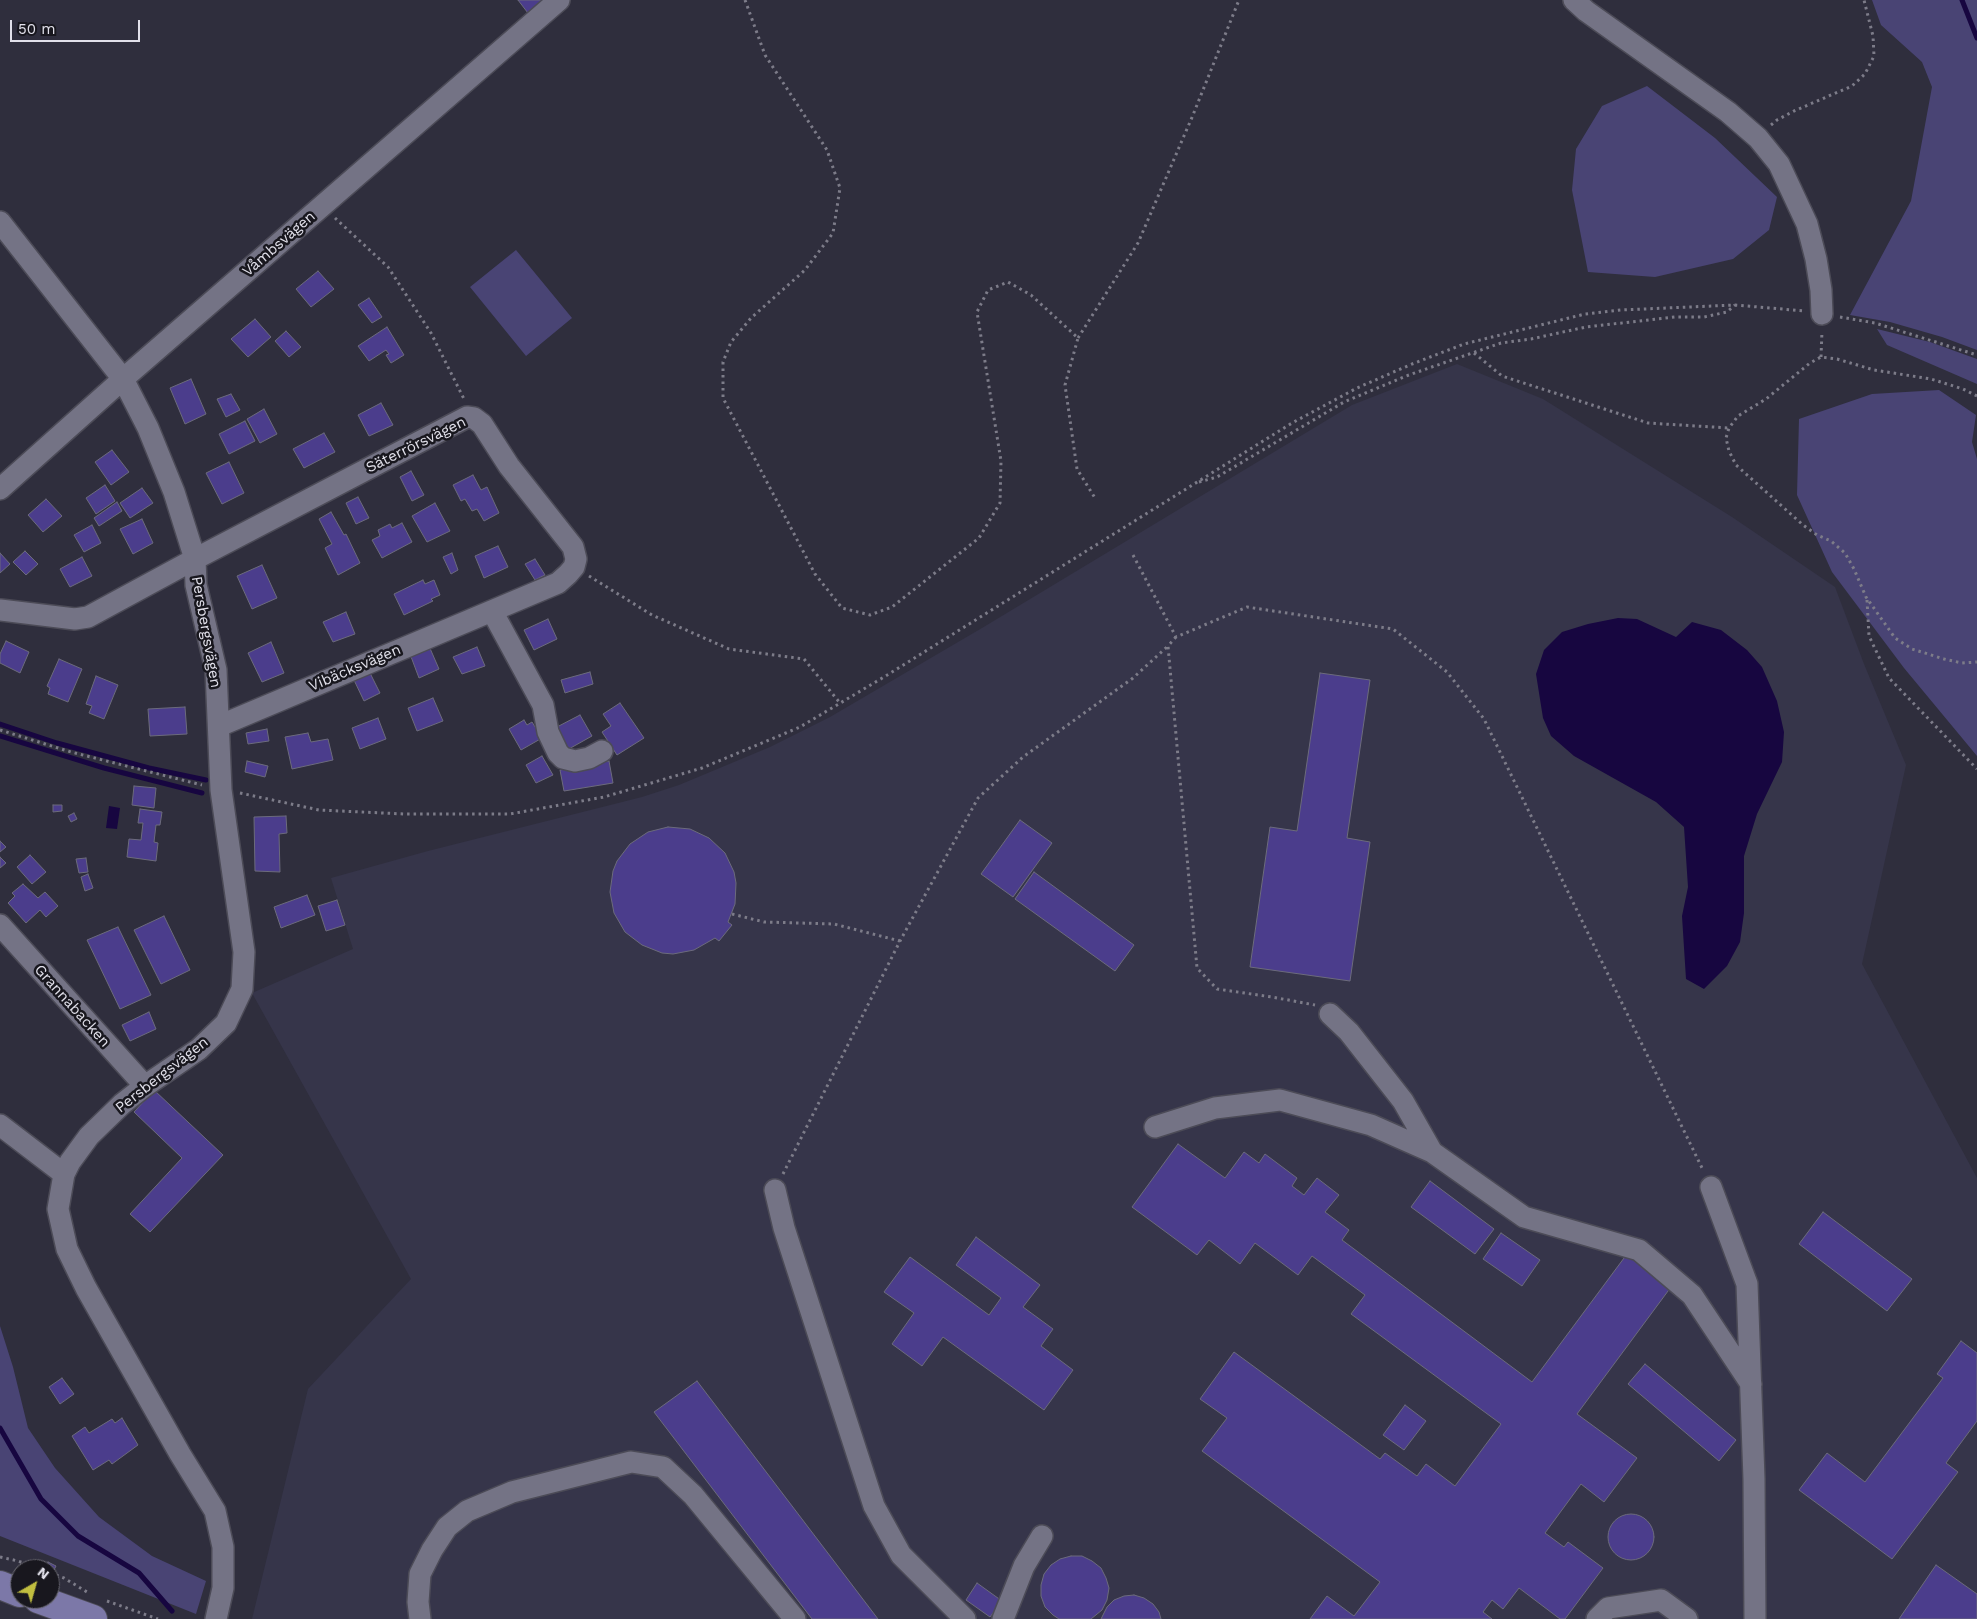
<!DOCTYPE html>
<html>
<head>
<meta charset="utf-8">
<style>
	body { margin:0 }
	#map { position:relative; width:1977px; height:1619px; overflow:hidden; background:#2f2e3d; font-family:"Work Sans",sans-serif }
	canvas { display:block }
	.north { position:absolute; left:10px; top:1559px; width:50px; height:50px; box-sizing:border-box; background:#18171e; border:1px solid #686770; border-radius:50%; rotate:38deg; font-size:14px; font-weight:700; line-height:20px; text-align:center; color:#e1e0ea }
	.north::after { content:''; display:block; margin:auto; width:18px; height:22px; background:#c1be40; clip-path:polygon(50% 0,100% 100%,50% 72%,0 100%) }
	.scale { position:absolute; left:10px; top:20px; width:130px; height:22px; box-sizing:border-box; border:2px solid #e1e0ea; border-top:0; padding-left:6px; font-size:15px; line-height:18px; white-space:nowrap; color:#e1e0ea; -webkit-text-stroke:4px #18171e; paint-order:stroke }
</style>
</head>
<body>
<div id="map">
<canvas width="1977" height="1619"></canvas>
<div class="north">N</div>
<div class="scale">50 m</div>
</div>
<script>
const ctx = document.querySelector('canvas').getContext('2d');
ctx.lineJoin = 'round';
function paint(path, color) {
  ctx.fillStyle = color;
  ctx.fill(path, 'evenodd');
}
function poly(rows) {
  const path = new Path2D();
  for (const r of rows) {
    if (r.length === 3) {
      path.moveTo(r[0] + r[2], r[1]);
      path.arc(r[0], r[1], r[2], 0, 2 * Math.PI);
      continue;
    }
    path.moveTo(r[0], r[1]);
    for (let i = 2; i < r.length; i += 2) path.lineTo(r[i], r[i + 1]);
  }
  return path;
}
function stroke(path, color, width, dash) {
  ctx.strokeStyle = color;
  ctx.lineWidth = width;
  ctx.lineCap = dash ? 'butt' : 'round';
  ctx.setLineDash(dash || []);
  ctx.stroke(path);
}
function drawText(font, color, halo, rows, align = 'center') {
  ctx.font = font + ' "Work Sans",sans-serif';
  ctx.lineWidth = 5;
  ctx.setLineDash([]);
  ctx.textBaseline = 'middle';
  ctx.strokeStyle = halo;
  ctx.fillStyle = color;
  for (const [text, x, y, turn = 0] of rows) {
    ctx.save();
    ctx.translate(x, y);
    ctx.rotate((+turn || 0) * Math.PI / 180);
    ctx.textAlign = isNaN(turn) ? turn : align;
    if (halo) ctx.strokeText(text, 0, 0);
    ctx.fillText(text, 0, 0);
    ctx.restore();
  }
}
paint(poly([
	[1457,364,1543,399,1732,517,1835,587,1864,664,1906,765,1862,964,1977,1178,1977,1619,252,1619,308,1389,411,1279,252,993,353,949,331,878,428,851,642,797,679,785,770,747,830,717,982,628,1352,405]
]), '#36354a');
paint(poly([
	[1872,0,1977,0,1977,350,1942,337,1890,322,1850,315,1911,201,1932,87,1922,62,1881,25],
	[1647,86,1715,138,1777,197,1769,230,1733,259,1655,277,1588,272,1572,190,1576,149,1602,106],
	[516,250,572,318,526,356,470,287],
	[1877,329,1930,342,1977,359,1977,384,1887,345],
	[1939,390,1976,415,1972,442,1977,459,1977,756,1904,668,1832,572,1797,495,1799,419,1872,394],
	[0,1326,13,1367,28,1428,55,1468,99,1517,152,1556,206,1581,196,1614,0,1536]
]), '#494474');
paint(poly([
	[1618,618,1637,619,1676,637,1692,622,1721,630,1747,650,1762,667,1777,701,1784,732,1782,762,1757,814,1744,856,1744,913,1740,942,1727,966,1704,989,1686,979,1682,916,1688,887,1684,827,1656,802,1574,756,1551,736,1543,718,1536,674,1544,650,1562,632,1588,624],
	[109,806,120,808,117,829,106,828]
]), '#170640');
stroke(poly([
	[1962,0,1977,38],
	[0,724,57,743,149,768,206,780],
	[0,736,104,768,202,793],
	[0,1428,41,1499,78,1536,139,1573,172,1611]
]), '#170640', 5);
const building = poly([
	[518,0,553,0,531,17,518,0],
	[318,271,334,289,311,307,296,289,318,271],
	[369,298,382,317,372,323,358,305,369,298],
	[255,319,271,337,248,357,231,339,255,319],
	[387,327,404,355,391,363,386,355,389,354,386,350,369,361,358,346,387,327],
	[286,331,301,347,289,357,275,341,286,331],
	[191,379,206,414,185,424,170,388,191,379],
	[231,394,240,410,226,417,217,399,231,394],
	[381,403,393,425,369,436,358,415,381,403],
	[264,409,277,434,260,443,247,419,264,409],
	[245,421,255,441,229,454,219,434,245,421],
	[324,433,335,452,304,468,293,449,324,433],
	[112,450,129,472,111,485,95,462,112,450],
	[229,462,244,493,222,504,206,473,229,462],
	[411,471,424,495,412,501,400,477,411,471],
	[473,475,481,490,487,487,499,513,484,521,477,509,472,511,465,499,461,501,453,485,473,475],
	[105,485,115,501,96,514,86,498,105,485],
	[142,488,153,503,130,518,120,503,142,488],
	[358,497,369,518,356,524,346,503,358,497],
	[46,499,62,516,43,532,28,515,46,499],
	[117,502,122,511,99,526,94,518,117,502],
	[435,503,450,531,427,542,412,516,435,503],
	[331,512,344,535,346,534,360,563,338,575,325,548,332,544,319,519,331,512],
	[142,519,153,543,133,554,120,529,142,519],
	[402,523,412,542,382,558,372,540,380,536,378,530,390,524,392,528,402,523],
	[92,525,101,543,84,552,74,535,92,525],
	[498,546,508,567,484,578,475,556,498,546],
	[25,551,38,564,26,575,13,562,25,551],
	[0,553,10,564,0,573,0,553],
	[452,553,458,570,451,574,443,557,452,553],
	[82,557,92,576,70,587,60,569,82,557],
	[535,559,545,575,535,580,525,564,535,559],
	[262,565,277,598,252,609,237,576,262,565],
	[423,580,425,584,434,580,440,595,431,599,433,601,404,615,394,594,423,580],
	[346,612,355,634,333,642,323,622,346,612],
	[548,619,557,639,534,650,524,630,548,619],
	[6,641,29,652,20,673,0,663,0,654,6,641],
	[271,642,284,673,262,682,248,653,271,642],
	[429,646,439,669,419,678,410,654,429,646],
	[477,647,485,666,462,674,453,657,477,647],
	[59,659,82,669,68,702,48,694,50,688,47,686,59,659],
	[369,671,380,693,364,701,353,678,369,671],
	[590,672,593,684,565,693,561,680,590,672],
	[1320,673,1370,680,1347,838,1370,842,1350,981,1250,967,1270,827,1297,831,1320,673],
	[96,676,118,685,104,719,89,713,92,706,86,704,96,676],
	[433,698,443,721,417,731,408,708,433,698],
	[620,703,644,738,617,755,602,732,611,726,603,714,620,703],
	[185,707,187,734,150,736,148,709,185,707],
	[580,715,592,736,567,750,555,728,580,715],
	[378,718,386,739,360,749,352,728,378,718],
	[524,720,527,725,532,722,542,738,521,750,509,729,524,720],
	[267,729,269,741,248,744,246,733,267,729],
	[308,733,311,742,328,739,333,760,292,769,285,737,308,733],
	[542,756,553,775,536,783,526,765,542,756],
	[247,761,268,766,265,777,245,772,247,761],
	[609,761,613,783,564,791,560,770,609,761],
	[134,786,156,788,154,808,132,805,134,786],
	[53,805,62,805,62,811,53,812,53,805],
	[140,809,162,812,160,825,156,825,154,842,158,843,156,861,127,857,129,839,141,840,143,823,138,823,140,809],
	[74,813,77,819,71,822,68,816,74,813],
	[286,816,287,833,279,834,280,872,255,871,254,817,286,816],
	[1020,820,1052,843,1013,897,981,874,1020,820],
	[668,827,690,829,709,838,725,853,734,872,736,883,735,904,728,922,732,925,719,941,715,938,694,950,673,954,662,953,642,945,625,932,614,913,610,892,613,871,617,861,630,844,648,832,668,827],
	[0,841,6,847,0,852,0,841],
	[30,855,46,872,32,884,17,867,30,855],
	[0,857,6,863,0,868,0,857],
	[86,858,88,872,79,873,76,859,86,858],
	[1034,872,1134,945,1115,971,1015,899,1034,872],
	[88,874,93,888,85,891,81,877,88,874],
	[23,884,38,898,45,892,58,906,46,917,40,910,26,923,8,903,15,896,12,893,23,884],
	[307,895,315,915,281,928,274,907,307,895],
	[337,900,345,925,326,931,318,906,337,900],
	[164,916,190,970,161,984,134,930,164,916],
	[118,927,151,995,120,1009,87,940,118,927],
	[149,1012,156,1029,130,1041,122,1025,149,1012],
	[154,1090,223,1155,150,1232,130,1214,182,1158,134,1112,154,1090],
	[1178,1144,1225,1178,1244,1152,1259,1163,1265,1154,1297,1178,1292,1186,1304,1195,1317,1178,1339,1195,1325,1212,1349,1230,1342,1240,1532,1382,1627,1254,1671,1287,1577,1414,1637,1458,1604,1502,1581,1484,1545,1533,1564,1547,1568,1542,1603,1568,1565,1619,1560,1619,1519,1588,1503,1609,1492,1600,1483,1612,1492,1619,1310,1619,1327,1596,1354,1616,1380,1582,1202,1451,1227,1418,1200,1399,1234,1352,1380,1459,1385,1453,1417,1476,1426,1464,1455,1486,1501,1424,1351,1314,1365,1295,1312,1256,1298,1275,1255,1243,1240,1264,1209,1240,1197,1255,1132,1207,1178,1144],
	[1430,1181,1494,1229,1475,1254,1411,1207,1430,1181],
	[1823,1212,1912,1279,1887,1311,1799,1244,1823,1212],
	[1501,1233,1540,1260,1522,1286,1483,1259,1501,1233],
	[976,1237,1040,1285,1023,1307,1053,1329,1041,1346,1073,1370,1044,1410,943,1337,922,1366,892,1344,914,1313,884,1292,910,1257,989,1315,1001,1298,956,1265,976,1237],
	[1961,1341,1977,1353,1977,1421,1946,1463,1958,1472,1892,1559,1799,1490,1827,1453,1865,1482,1943,1378,1937,1374,1961,1341],
	[1645,1364,1736,1440,1719,1461,1628,1384,1645,1364],
	[62,1378,74,1394,60,1404,49,1387,62,1378],
	[697,1381,878,1619,812,1619,654,1412,697,1381],
	[1405,1405,1426,1421,1404,1450,1383,1435,1405,1405],
	[122,1418,138,1445,112,1464,109,1460,93,1470,72,1436,85,1427,89,1433,112,1419,115,1423,122,1418],
	[1631,1537,23],
	[1071,1556,1082,1556,1092,1561,1101,1568,1106,1578,1109,1588,1107,1600,1102,1610,1091,1619,1059,1619,1053,1615,1045,1607,1041,1596,1041,1585,1044,1574,1051,1565,1060,1559,1071,1556],
	[48,1562,56,1566,54,1570,46,1566,48,1562],
	[1936,1565,1977,1594,1977,1619,1899,1619,1936,1565],
	[977,1583,1002,1601,990,1617,966,1600,977,1583],
	[1134,1595,1144,1598,1153,1604,1159,1612,1161,1619,1101,1619,1107,1607,1114,1600,1124,1596,1134,1595]
]);
paint(building, '#4b3d8c');
stroke(building, '#6c6b7c', 1);
const minor = poly([
	[1574,0,1586,11,1728,112,1758,138,1779,164,1807,224,1816,259,1821,290,1822,314],
	[0,222,123,379,148,428,174,492,195,559,196,585,216,670,221,790,244,952,242,989,226,1023,199,1049,145,1086,122,1104,89,1136,70,1162,64,1174,58,1209,67,1249,86,1288,180,1454,215,1511,223,1547,223,1588,216,1619],
	[0,489,123,379,559,0],
	[0,610,75,619,88,617,195,559,467,417,474,418,482,424,509,466,573,547,576,559,574,567,568,574,558,583,219,726],
	[492,611,543,705,548,732,558,753,563,758,575,761,589,758,602,751],
	[0,925,145,1086],
	[1330,1014,1349,1032,1403,1101,1432,1152],
	[0,1125,64,1174],
	[1155,1127,1215,1108,1280,1100,1371,1125,1432,1152,1524,1217,1639,1250,1692,1295,1751,1384],
	[1711,1187,1747,1284,1754,1479,1755,1619],
	[775,1190,784,1228,874,1506,901,1555,965,1619],
	[420,1619,418,1602,420,1574,432,1550,447,1527,467,1511,512,1492,631,1462,663,1467,693,1495,795,1619],
	[1003,1619,1024,1566,1042,1536],
	[1597,1619,1608,1608,1661,1600,1687,1619]
]);
const major = poly([
	[0,1585,20,1593],
	[38,1599,93,1619]
]);
stroke(minor, '#4c4b57', 24);
stroke(major, '#4c4b57', 30);
stroke(poly([
	[745,0,765,55,827,150,840,188,833,233,805,270,751,318,731,342,723,362,723,398,815,574,842,608,870,615,892,607,979,538,1000,503,1001,461,977,312,988,290,1008,282,1031,295,1078,338,1065,385,1077,469,1095,498],
	[1771,125,1777,120,1794,111,1852,86,1865,74,1874,56,1873,36,1864,0],
	[335,218,388,267,431,333,465,401],
	[1840,317,1875,323,1977,355],
	[1078,338,1138,243,1193,115,1239,0],
	[1474,353,1502,376,1648,423,1729,428],
	[1821,357,1822,331],
	[1977,396,1963,389,1931,379,1874,370,1837,359,1821,357,1810,363,1766,399,1738,416,1729,428,1726,438,1729,451,1736,465,1803,525,1817,535,1831,541,1845,553,1854,569,1866,597,1895,638,1912,649,1944,659,1962,663,1977,662],
	[1199,482,1217,477,1344,402,1406,376,1501,343,1531,339,1586,327,1675,317,1704,317,1727,312,1735,305],
	[1133,555,1176,637,1247,607,1393,629,1447,672,1484,719,1703,1170],
	[589,576,652,615,729,649,804,659,840,703],
	[1867,600,1869,636,1889,678,1977,769],
	[1176,637,1168,646,1197,968,1217,989,1272,997,1315,1005],
	[0,730,71,752,202,785],
	[240,793,319,810,404,814,510,814,604,797,702,768,800,727,884,677,1292,423,1357,388,1412,364,1464,344,1585,314,1621,310,1735,305,1805,311],
	[732,914,764,922,834,924,900,941],
	[783,1174,900,941,978,798,1023,757,1133,678,1168,646],
	[0,1557,18,1561,40,1569],
	[50,1573,64,1578,87,1592],
	[107,1601,158,1619]
]), '#7d7c89', 3, [2.5, 4]);
stroke(minor, '#747385', 21);
stroke(major, '#7c78a8', 28);
drawText('15px', '#e1e0ea', '#18171e', [
	["Våmbsvägen",279,244,-41],
	["Säterrörsvägen",416,445,-26],
	["Persbergsvägen",206,632,80],
	["Vibäcksvägen",355,668,-23],
	["Grannabacken",72,1006,48],
	["Persbergsvägen",162,1075,-38]
]);
</script>
</body>
</html>
